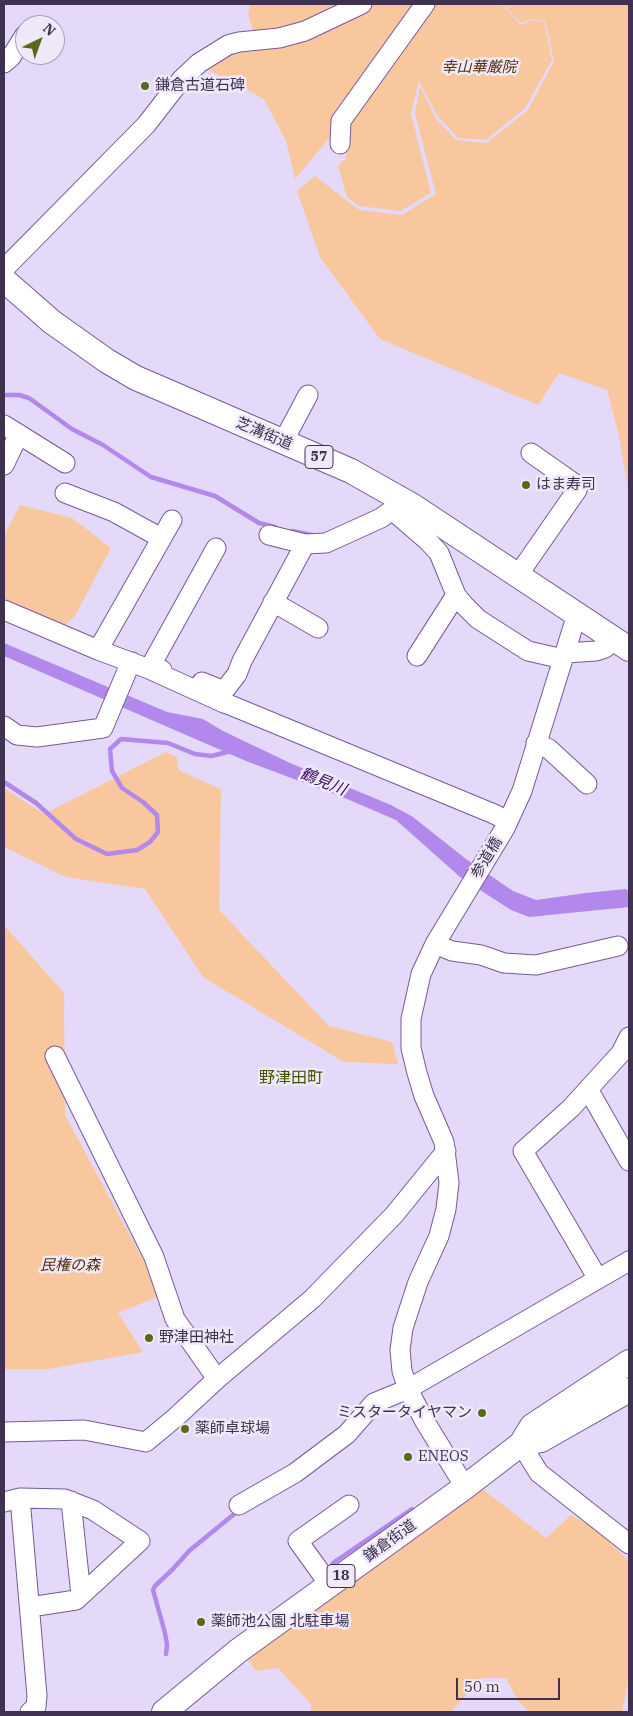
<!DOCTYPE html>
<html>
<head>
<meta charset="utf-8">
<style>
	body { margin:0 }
	#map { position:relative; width:633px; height:1716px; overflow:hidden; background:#e4d9f8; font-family:"IBM Plex Serif",serif }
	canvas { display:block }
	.frame { position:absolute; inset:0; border:5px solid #3e3250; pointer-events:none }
	.north { position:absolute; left:15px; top:15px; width:50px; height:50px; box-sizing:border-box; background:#efe9f9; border:1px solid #a8a0b5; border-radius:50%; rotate:42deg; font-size:14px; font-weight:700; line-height:20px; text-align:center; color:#3e3250 }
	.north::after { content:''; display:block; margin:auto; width:18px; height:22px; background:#576a17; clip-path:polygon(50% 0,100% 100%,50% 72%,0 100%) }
	.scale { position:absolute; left:456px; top:1678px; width:104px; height:22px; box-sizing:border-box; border:2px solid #3e3250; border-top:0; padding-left:6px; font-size:15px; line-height:18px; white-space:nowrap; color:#3e3250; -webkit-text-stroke:4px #efe9f9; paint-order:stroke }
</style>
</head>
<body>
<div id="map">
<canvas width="633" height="1716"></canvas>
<div class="frame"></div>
<div class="north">N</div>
<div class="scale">50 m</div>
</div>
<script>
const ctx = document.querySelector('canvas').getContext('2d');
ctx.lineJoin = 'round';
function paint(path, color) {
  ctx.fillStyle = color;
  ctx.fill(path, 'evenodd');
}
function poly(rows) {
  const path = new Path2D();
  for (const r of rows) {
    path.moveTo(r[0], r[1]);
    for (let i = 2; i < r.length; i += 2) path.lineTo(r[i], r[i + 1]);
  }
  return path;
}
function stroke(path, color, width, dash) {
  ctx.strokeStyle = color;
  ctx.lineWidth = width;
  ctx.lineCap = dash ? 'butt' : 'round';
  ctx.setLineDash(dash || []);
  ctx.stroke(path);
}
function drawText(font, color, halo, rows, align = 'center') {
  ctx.font = font + ' "IBM Plex Serif","Noto Sans JP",serif';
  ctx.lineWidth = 5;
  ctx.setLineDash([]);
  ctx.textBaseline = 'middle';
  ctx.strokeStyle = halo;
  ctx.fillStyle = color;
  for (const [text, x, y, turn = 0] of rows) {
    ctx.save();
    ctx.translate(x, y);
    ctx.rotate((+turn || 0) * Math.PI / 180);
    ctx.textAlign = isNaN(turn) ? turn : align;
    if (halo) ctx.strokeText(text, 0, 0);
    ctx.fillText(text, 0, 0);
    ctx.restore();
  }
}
paint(poly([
	[252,4,430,4,350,113,295,179,286,141,264,99,203,67,255,38,248,14,250,6],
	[432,4,501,4,521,25,531,20,544,22,552,60,525,108,486,140,458,138,437,115,419,81,411,114,431,193,400,211,359,206,347,197,338,166,346,158,345,128],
	[502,4,629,4,629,496,619,435,607,390,559,373,538,405,380,339,320,257,297,191,315,176,359,210,402,215,436,194,415,114,420,86,436,119,456,140,487,143,528,110,554,61,545,21,532,19,521,23],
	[20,505,72,518,111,548,75,616,61,628,4,604,4,536],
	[166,752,177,757,178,770,221,789,219,910,329,1026,392,1042,398,1064,344,1062,203,977,145,889,66,877,4,847,4,788,44,814],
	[4,925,64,993,65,1115,162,1295,118,1313,143,1352,49,1369,4,1369],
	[481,1488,546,1538,571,1515,597,1530,629,1561,629,1678,622,1712,530,1712,518,1701,506,1678,482,1678,451,1712,311,1712,311,1704,278,1668,256,1671,246,1656]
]), '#f8c79e');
paint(poly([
	[4,643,167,712,203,719,223,731,290,763,391,805,413,817,466,859,513,891,536,900,586,893,626,889,629,892,629,907,529,917,511,910,460,877,396,820,347,799,246,761,4,656]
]), '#b288ec');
stroke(poly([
	[4,395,19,395,29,398,72,429,103,445,151,477,215,496,259,523,275,527],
	[292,531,312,535],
	[4,782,36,803,76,839,107,854,137,850,150,842,158,832,157,815,143,802,122,788,112,771,110,749,121,739,168,743,195,754,211,756,232,751],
	[333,1563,412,1509],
	[166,1654,167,1645,165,1633,153,1590,155,1586,173,1569,189,1551,239,1510]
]), '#b288ec', 4.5);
const minor = poly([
	[4,63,11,57,25,35],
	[340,144,341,121,425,4],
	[4,269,146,125,181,80,199,63,228,45,239,42,279,38,305,31,362,4],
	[4,425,65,463],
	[283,442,308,395],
	[4,465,19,434],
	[65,493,114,512,161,538],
	[392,510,428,541,439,553,456,595,464,605,478,619,528,651,563,659],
	[269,535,305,544,326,543,381,518,392,510,398,501],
	[518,575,577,490,578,486,531,453],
	[273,602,318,628],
	[4,610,98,650,149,669,224,703,230,705,494,814,508,821],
	[98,650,172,520],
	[565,653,596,651,605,648,615,639],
	[417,656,456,595],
	[162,670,149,669,216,548],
	[202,682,224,691,237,674,242,661,305,544],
	[4,726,17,735,37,737,103,728,127,671,132,662],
	[536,743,549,749,587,784],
	[435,944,452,951,481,955,504,963,536,965,618,946],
	[55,1056,154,1257,175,1319,217,1379],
	[588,1089,629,1161],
	[598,1279,523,1151,571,1108,621,1053,629,1037],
	[4,1432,84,1430,146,1442,176,1417,217,1379,312,1299,394,1215,446,1151],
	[521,1444,539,1473,629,1544],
	[465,1487,424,1420,408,1389,402,1371,400,1350,403,1328,418,1282,439,1236,446,1209,449,1183,444,1142,424,1096,417,1073,411,1048,411,1019,421,974,435,944,505,828,522,791,577,614],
	[20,1498,37,1696,36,1707,30,1712],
	[71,1501,81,1595],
	[4,1502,20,1498,65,1499,93,1510,140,1541,76,1600,30,1607],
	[239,1505,295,1473,347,1434,374,1403,408,1389,629,1261],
	[329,1584,298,1541,349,1505]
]);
const major = poly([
	[4,280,52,322,107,361,136,378,164,390,351,471,413,506,629,649],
	[521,1444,541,1440,629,1390],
	[164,1712,238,1651,465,1487,521,1444,532,1426,629,1362]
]);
stroke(minor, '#76599d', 21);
stroke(major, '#76599d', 26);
stroke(minor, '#fff', 19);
stroke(major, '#fff', 24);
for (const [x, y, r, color] of [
	[145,86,5,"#576a17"],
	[526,485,5,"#576a17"],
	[149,1338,5,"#576a17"],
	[482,1413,5,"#576a17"],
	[185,1429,5,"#576a17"],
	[408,1457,5,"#576a17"],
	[201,1622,5,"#576a17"]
]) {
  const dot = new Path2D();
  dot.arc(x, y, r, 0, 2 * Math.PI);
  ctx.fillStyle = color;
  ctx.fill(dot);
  stroke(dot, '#efe9f9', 2);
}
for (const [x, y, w] of [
	[319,457,28],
	[341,1576,28]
]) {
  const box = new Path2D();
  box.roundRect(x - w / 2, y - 11.5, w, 23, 4);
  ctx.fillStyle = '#efe9f9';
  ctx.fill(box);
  stroke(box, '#3e3250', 1);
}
drawText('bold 14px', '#3e3250', null, [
	["57",319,457],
	["18",341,1576]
]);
drawText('italic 15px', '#53300b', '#efe9f9', [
	["幸山華厳院",479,68],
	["民権の森",70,1266]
]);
drawText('15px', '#3e3250', '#efe9f9', [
	["鎌倉古道石碑",155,86],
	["はま寿司",536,485],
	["野津田神社",159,1338],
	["ミスタータイヤマン",472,1413,"right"],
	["薬師卓球場",195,1429],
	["ENEOS",418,1457],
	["薬師池公園 北駐車場",211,1622]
], 'left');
drawText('15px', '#3e3250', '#efe9f9', [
	["芝溝街道",264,434,23],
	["参道橋",487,858,-59],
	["鎌倉街道",390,1541,-36]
]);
drawText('italic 16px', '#3d0e68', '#efe9f9', [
	["鶴見川",323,782,22]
]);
drawText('16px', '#435402', '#efe9f9', [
	["野津田町",291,1078]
]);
</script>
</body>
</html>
